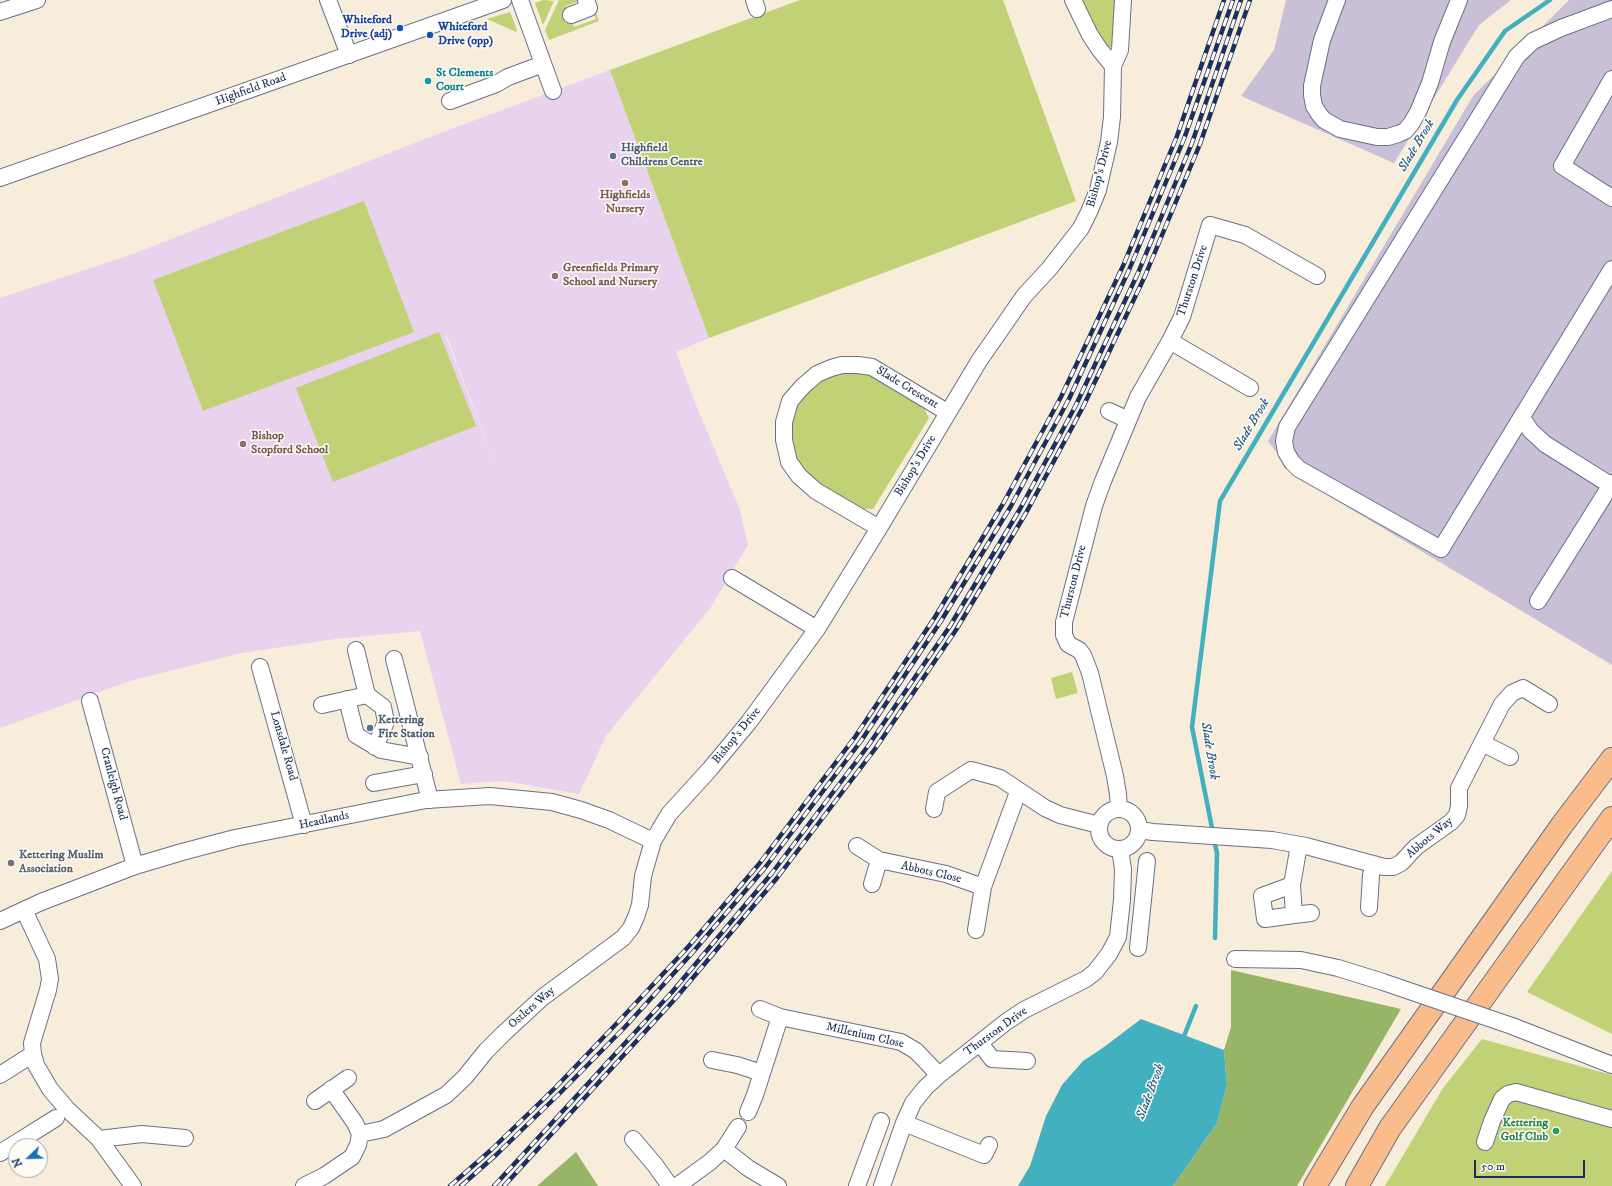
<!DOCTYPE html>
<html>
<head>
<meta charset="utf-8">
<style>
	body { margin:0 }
	#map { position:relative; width:1612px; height:1186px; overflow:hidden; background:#f8ecdb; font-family:"IM FELL DW Pica",serif }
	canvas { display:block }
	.north { position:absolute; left:8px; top:1138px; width:40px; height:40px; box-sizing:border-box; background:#fdfcf7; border:1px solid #a3aaba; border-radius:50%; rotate:247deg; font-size:11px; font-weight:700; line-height:16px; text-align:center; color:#1b2f5e }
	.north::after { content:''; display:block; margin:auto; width:14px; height:18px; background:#1f6fb2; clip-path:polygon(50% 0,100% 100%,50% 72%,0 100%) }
	.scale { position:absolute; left:1474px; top:1160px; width:111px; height:18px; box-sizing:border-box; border:2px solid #1b2f5e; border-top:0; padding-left:5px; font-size:12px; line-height:14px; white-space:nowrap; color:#1b2f5e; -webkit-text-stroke:3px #fdfcf7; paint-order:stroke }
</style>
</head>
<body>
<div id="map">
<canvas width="1612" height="1186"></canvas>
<div class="north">N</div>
<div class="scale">50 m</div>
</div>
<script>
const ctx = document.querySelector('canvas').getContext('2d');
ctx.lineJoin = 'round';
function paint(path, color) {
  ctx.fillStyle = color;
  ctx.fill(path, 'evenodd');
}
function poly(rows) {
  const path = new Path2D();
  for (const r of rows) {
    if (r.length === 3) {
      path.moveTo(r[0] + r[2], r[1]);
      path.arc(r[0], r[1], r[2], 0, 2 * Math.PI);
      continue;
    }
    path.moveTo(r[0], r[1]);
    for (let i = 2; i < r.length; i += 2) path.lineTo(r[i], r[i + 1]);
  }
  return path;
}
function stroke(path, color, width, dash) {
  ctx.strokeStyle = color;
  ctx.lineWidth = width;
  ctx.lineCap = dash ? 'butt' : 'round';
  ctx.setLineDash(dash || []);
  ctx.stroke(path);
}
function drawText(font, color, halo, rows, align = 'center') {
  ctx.font = font + ' "IM FELL DW Pica",serif';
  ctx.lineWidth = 3;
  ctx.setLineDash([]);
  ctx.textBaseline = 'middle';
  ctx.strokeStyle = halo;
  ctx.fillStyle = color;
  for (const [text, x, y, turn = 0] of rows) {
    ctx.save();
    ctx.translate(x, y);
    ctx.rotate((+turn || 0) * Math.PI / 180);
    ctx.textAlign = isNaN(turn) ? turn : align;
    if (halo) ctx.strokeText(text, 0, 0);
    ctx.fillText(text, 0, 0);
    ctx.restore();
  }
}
paint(poly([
	[610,70,709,338,676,352,696,405,740,510,748,545,711,607,606,736,579,794,504,781,461,784,420,631,335,639,242,653,130,681,0,728,0,298,133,254,435,135],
	[446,334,502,482,445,335]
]), '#e9d2ee');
paint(poly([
	[1286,0,1511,0,1479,25,1394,163,1241,96,1274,50],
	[1569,0,1612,0,1612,665,1294,475,1268,441,1473,96]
]), '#c9bfd7');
paint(poly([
	[543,0,554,1,543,25,535,3],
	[559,0,582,0,566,6,574,27,596,19,589,0,591,0,599,21,549,40,545,30],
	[800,0,1003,0,1076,201,709,338,610,70],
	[1080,0,1117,0,1113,45,1111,47,1109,48,1103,45],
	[510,12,517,30,516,32,487,19],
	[364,201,414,332,203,411,153,280],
	[439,332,476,426,333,482,296,388],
	[840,372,865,372,923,406,929,418,873,509,859,509,819,485,798,464,794,454,790,441,792,415,800,400,819,380],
	[1072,672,1078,693,1056,699,1051,678],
	[1612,871,1612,1034,1527,992],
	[1482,1039,1612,1075,1612,1186,1385,1186,1443,1088]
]), '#c0d275');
paint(poly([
	[1231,970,1401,1009,1297,1186,1173,1186,1217,1123,1227,1085,1224,1050,1231,1027],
	[576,1152,598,1186,537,1186]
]), '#98b466');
paint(poly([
	[1141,1019,1224,1050,1227,1085,1217,1123,1173,1186,1018,1186,1030,1166,1046,1116,1062,1085,1083,1061,1104,1047]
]), '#43b0c0');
stroke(poly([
	[1213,833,1192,727,1220,501,1457,100,1505,31,1550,0],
	[1214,840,1217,853,1215,938],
	[1182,1041,1196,1006]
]), '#43b0c0', 4.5);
const minor = poly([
	[328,0,349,55],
	[520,0,553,91],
	[754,0,757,9],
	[1073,0,1090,35,1100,50,1113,66],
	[1337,0,1322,40,1315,72,1312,86,1312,95,1314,106,1319,114,1324,120,1340,129,1377,137,1388,137,1398,134,1405,131,1411,124,1418,112,1430,83,1442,42,1459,0],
	[1612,9,1561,28,1533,41,1517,56,1287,427,1284,441,1286,452,1292,462,1299,469,1441,549,1612,269],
	[0,12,37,0],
	[571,15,589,8,586,0],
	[1612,79,1562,166,1612,198],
	[450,101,496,84,508,77,543,64],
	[0,178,503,0],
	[1170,341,1250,388],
	[1109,411,1128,420],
	[1522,418,1531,431,1545,444,1612,486],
	[879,528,816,491,799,476,789,462,784,440,784,422,790,401,803,386,817,374,831,368,842,365,858,365,872,367,947,412],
	[732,578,817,629],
	[1538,601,1612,483],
	[356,650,367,695],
	[394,659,430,800],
	[260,667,304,825],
	[347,699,356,735,381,750,420,757],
	[90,701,135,866],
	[322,705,367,695,383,707,386,722,375,747],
	[1482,743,1510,757],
	[374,783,424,774],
	[934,809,937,792,971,770,1000,778,1045,808,1060,815,1099,825],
	[1119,809,1118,794,1115,776,1090,673,1083,655,1079,650,1068,644,1064,635,1064,622,1094,506,1103,481,1138,397,1170,341,1182,317,1210,225,1245,235,1317,276],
	[1119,829,20],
	[1139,830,1153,832,1272,840,1306,846,1384,867,1393,867,1401,863,1416,847,1451,822,1457,815,1459,806,1459,788,1502,704,1512,693,1523,688,1549,704],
	[1299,845,1292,885,1294,915,1311,913],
	[857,846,879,860,946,874,983,887,1018,792],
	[872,884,879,860],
	[1292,885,1262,896,1265,919,1294,915],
	[1369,908,1371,875,1374,864],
	[24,910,47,959,50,979,48,990,32,1043,33,1054,36,1065,50,1089,67,1109,99,1139,133,1186],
	[0,921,41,902,135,866,182,852,235,838,426,800,490,796,552,802,581,810,609,820,653,841],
	[976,930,983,887],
	[1138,948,1147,861],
	[1235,959,1301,960,1338,968,1383,982],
	[760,1009,780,1017],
	[1512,1026,1612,1065],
	[980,1043,992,1059,1027,1061],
	[712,1060,737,1065,762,1073],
	[0,1075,33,1054],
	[331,1089,355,1123,360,1134],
	[315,1101,348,1078],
	[748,1112,755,1095,780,1017,901,1042,916,1051,939,1075],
	[904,1123,984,1155,989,1145],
	[99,1139,142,1134,185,1138],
	[633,1139,655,1165,670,1186],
	[1485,1142,1492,1121,1502,1099,1508,1094,1516,1092,1612,1119],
	[724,1149,748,1168,778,1186],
	[0,1153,56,1118],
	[304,1186,324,1176,352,1157,358,1145,360,1134,384,1129,446,1095,465,1077,486,1051,503,1034,543,997,623,938,631,928,636,917,640,905,643,876,653,841,669,814,710,769,749,722,817,629,879,528,979,361,1024,296,1049,269,1081,228,1089,212,1098,190,1109,142,1112,117,1113,66,1120,50,1123,0],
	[677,1186,710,1162,724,1149,738,1127],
	[857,1186,881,1121],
	[882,1186,904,1123,913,1103,925,1088,939,1075,1006,1022,1024,1010,1086,979,1095,972,1109,954,1118,937,1122,900,1123,869,1120,849]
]);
const highway = poly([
	[1315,1186,1363,1106,1562,825,1612,759],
	[1357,1186,1390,1128,1612,818]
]);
stroke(minor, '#68718a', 18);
stroke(highway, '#68718a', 24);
stroke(minor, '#fff', 16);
stroke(highway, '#f9bc8a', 22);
const rail = poly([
	[450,1186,491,1150,556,1087,619,1021,688,947,759,864,855,737,935,617,1004,502,1061,397,1123,266,1177,136,1224,0],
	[461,1186,496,1155,560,1093,625,1027,693,952,764,869,861,741,941,621,1011,506,1069,399,1129,270,1184,139,1233,0],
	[494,1186,672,992,772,873,868,746,950,626,1020,509,1076,405,1138,273,1192,143,1241,0],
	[504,1186,675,999,777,878,875,749,956,630,1026,513,1083,407,1145,276,1200,144,1250,0]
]);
stroke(rail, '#1b2f5e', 4.5);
stroke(rail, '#fdfcf7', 3, [9]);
const minorBridge = poly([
	[1383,982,1512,1026]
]);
stroke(minorBridge, '#68718a', 18, []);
stroke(minorBridge, '#fff', 16);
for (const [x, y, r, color] of [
	[400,28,4,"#1a4fb4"],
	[430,35,4,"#1a4fb4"],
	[428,81,4,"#0f9aa8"],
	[613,156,4,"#5c6f8a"],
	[625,183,4,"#8d6e63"],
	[555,276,4,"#8d6e63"],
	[243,444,4,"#8d6e63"],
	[370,728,4,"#5c6f8a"],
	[11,863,4,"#6b7280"],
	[1556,1131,4,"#2e9e5b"]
]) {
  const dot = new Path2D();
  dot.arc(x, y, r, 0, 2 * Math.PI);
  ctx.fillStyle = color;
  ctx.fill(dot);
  stroke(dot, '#fdfcf7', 1.5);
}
drawText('bold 12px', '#164399', '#fdfcf7', [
	["Whiteford",392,21],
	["Drive (adj)",392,35],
	["Whiteford",438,28,"left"],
	["Drive (opp)",438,42,"left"]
], 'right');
drawText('bold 12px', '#0d838f', '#fdfcf7', [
	["St Clements",436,74],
	["Court",436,88]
], 'left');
drawText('12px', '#1b2f5e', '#fdfcf7', [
	["Highfield Road",251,90,-20],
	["Bishop's Drive",1100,174,-75],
	["Thurston Drive",1193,281,-72],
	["Slade Crescent",907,388,31],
	["Bishop's Drive",916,466,-59],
	["Thurston Drive",1074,582,-76],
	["Bishop's Drive",737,736,-51],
	["Lonsdale Road",283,746,74],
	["Cranleigh Road",113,784,75],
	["Headlands",324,821,-12],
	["Abbots Way",1430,838,-40],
	["Abbots Close",931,873,13],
	["Ostlers Way",532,1008,-41],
	["Thurston Drive",996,1032,-36],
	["Millenium Close",865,1036,13]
]);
drawText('bold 12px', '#4e5e75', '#fdfcf7', [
	["Highfield",621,149],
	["Childrens Centre",621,163],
	["Kettering",378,721],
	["Fire Station",378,735]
], 'left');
drawText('bold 12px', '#785e54', '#fdfcf7', [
	["Highfields",625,196,"center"],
	["Nursery",625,210,"center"],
	["Greenfields Primary",563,269],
	["School and Nursery",563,283],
	["Bishop",251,437],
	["Stopford School",251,451]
], 'left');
drawText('bold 12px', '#5b616d', '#fdfcf7', [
	["Kettering Muslim",19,856],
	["Association",19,870]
], 'left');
drawText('bold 12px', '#27864d', '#fdfcf7', [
	["Kettering",1548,1124],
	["Golf Club",1548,1138]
], 'right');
drawText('italic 13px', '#295c80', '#fdfcf7', [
	["Slade Brook",1417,146,-59],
	["Slade Brook",1252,425,-59],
	["Slade Brook",1209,751,81],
	["Slade Brook",1151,1092,-69]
]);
</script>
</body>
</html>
